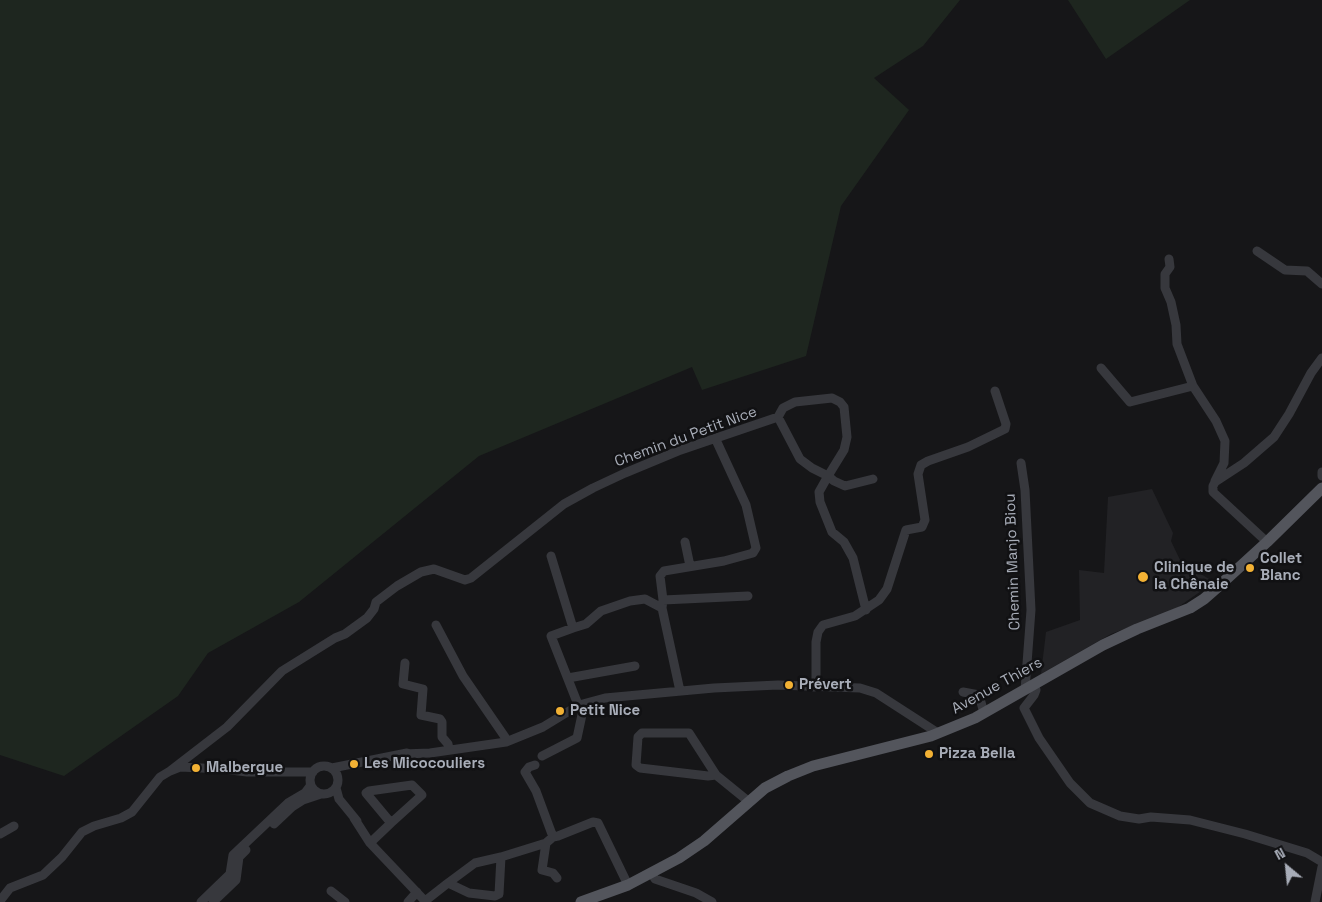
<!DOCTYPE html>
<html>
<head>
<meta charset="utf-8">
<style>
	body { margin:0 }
	#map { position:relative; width:1322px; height:902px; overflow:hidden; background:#161618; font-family:"Space Grotesk",sans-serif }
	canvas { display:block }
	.north { position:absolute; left:1262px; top:842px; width:50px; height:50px; -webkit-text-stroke:4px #111113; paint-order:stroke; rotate:332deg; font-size:14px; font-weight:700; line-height:20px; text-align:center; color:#a8adb8 }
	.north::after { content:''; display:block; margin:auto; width:18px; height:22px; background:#a8adb8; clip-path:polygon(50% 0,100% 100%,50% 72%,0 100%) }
</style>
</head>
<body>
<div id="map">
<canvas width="1322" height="902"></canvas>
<div class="north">N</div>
</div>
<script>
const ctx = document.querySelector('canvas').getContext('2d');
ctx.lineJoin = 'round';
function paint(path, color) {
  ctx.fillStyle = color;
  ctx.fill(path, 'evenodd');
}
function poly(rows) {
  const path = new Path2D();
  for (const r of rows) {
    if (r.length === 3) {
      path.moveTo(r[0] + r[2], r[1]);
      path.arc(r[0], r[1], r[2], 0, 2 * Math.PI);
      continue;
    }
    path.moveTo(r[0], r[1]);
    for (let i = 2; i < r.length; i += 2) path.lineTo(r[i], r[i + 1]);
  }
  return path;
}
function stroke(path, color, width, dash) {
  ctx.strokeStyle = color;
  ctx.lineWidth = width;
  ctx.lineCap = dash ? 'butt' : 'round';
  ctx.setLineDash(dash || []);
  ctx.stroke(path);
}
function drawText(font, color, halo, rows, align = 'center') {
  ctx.font = font + ' "Space Grotesk",sans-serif';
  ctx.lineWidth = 5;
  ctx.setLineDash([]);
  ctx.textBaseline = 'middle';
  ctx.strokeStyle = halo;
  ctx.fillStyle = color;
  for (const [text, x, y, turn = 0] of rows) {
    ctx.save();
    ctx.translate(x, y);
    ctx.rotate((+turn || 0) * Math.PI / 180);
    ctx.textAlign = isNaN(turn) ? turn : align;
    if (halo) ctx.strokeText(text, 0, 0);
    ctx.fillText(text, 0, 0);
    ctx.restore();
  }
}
paint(poly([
	[1152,489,1173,533,1171,541,1181,562,1214,582,1174,610,1111,634,1041,674,1046,632,1080,620,1079,570,1104,573,1108,497]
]), '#222225');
paint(poly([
	[0,0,960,0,923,46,874,78,909,110,841,206,806,356,702,390,692,367,479,456,299,602,208,653,178,696,64,776,0,755],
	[1068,0,1190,0,1106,59]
]), '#1e261f');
stroke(poly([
	[1257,251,1285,270,1307,271,1322,284],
	[1169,259,1170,267,1165,274,1165,288,1171,302,1176,325,1177,344,1193,386,1216,421,1225,441,1224,463,1215,481],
	[1101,368,1130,402,1193,386],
	[832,398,840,402,844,407,847,437,844,450,828,476,812,468,800,459,778,417,783,408,795,402,832,398],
	[1021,463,1025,490,1031,610,1025,690],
	[1322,472,1322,476],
	[685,542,690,566],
	[1267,542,1213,492,1213,486,1215,482,1244,463,1274,437,1289,414,1311,373,1322,358],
	[663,600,748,596],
	[866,610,853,558,844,542,832,532,820,502,819,492,828,476,834,481,845,486,873,479],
	[436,625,463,676,505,737,506,742],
	[573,628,586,624,601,611,630,601,645,599,662,608],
	[405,663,403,684,423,689,421,715,440,719,442,722,442,737,448,744,449,749],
	[568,678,635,666],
	[1034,685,1036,690,1034,695,1024,708,1039,738,1070,783,1090,803,1120,816,1139,819,1151,817,1190,820,1245,834,1307,853,1322,862],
	[814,687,816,685,816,642,818,632,823,625,855,616,879,600,887,589,906,530,922,527,925,520,918,474,921,465,928,461,968,447,1005,429,1006,424,995,391],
	[680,691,662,608,663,600,660,576,664,571,724,561,753,553,756,548,746,505,716,440],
	[963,692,979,695,984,713],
	[403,754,430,753,506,742,543,727,579,705,605,698,714,688,778,685,860,688,876,693,938,733],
	[542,756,577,738,583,710,577,702,551,636,573,628,551,556],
	[535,765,529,767,525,772,536,791,553,837],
	[324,780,14],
	[332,768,407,753],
	[170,771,227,727,282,671,335,638,345,634,367,618,374,609,376,602,397,586,421,572,434,569,465,580,471,578,564,504,593,488,625,473,678,451,778,417],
	[716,775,708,776,640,768,636,765,638,737,642,733,689,733,716,775,748,801],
	[336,788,339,799,357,821],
	[354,818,370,843,426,902],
	[274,824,292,807,303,800,321,794],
	[0,834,14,826],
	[370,843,391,823,422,795,412,785,369,791,366,793,391,823],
	[501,857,546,843],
	[652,874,655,879,696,893,712,902],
	[557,878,553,873,542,870,546,843,553,837,558,836,593,822,598,823,628,885],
	[331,891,345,902],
	[0,901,10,888,43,875,62,857,82,832,94,826,121,818,132,812,160,777,170,771,180,767,223,769,247,772,313,772],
	[425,901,448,883,475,863,501,857,499,894,495,896,469,893,448,883],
	[201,902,230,874,233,855,288,803,305,793,311,785],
	[213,902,236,880,239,857,246,850],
	[408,902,417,892],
	[1315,902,1322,867]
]), '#37383d', 9);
stroke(poly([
	[581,902,628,885,679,858,704,841,765,788,788,776,813,766,931,736,975,718,1103,645,1137,629,1190,608,1204,599,1220,585,1267,542,1322,488]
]), '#53555c', 11);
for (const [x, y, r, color] of [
	[1250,568,5,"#f2b134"],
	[1143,577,6,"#f2b134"],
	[789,685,5,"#f2b134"],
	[560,711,5,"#f2b134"],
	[929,754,5,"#f2b134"],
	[354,764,5,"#f2b134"],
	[196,768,5,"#f2b134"]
]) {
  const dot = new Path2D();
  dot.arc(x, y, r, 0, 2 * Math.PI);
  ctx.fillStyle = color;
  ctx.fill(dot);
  stroke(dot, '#111113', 2);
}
drawText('15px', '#a8adb8', '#111113', [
	["Chemin du Petit Nice",686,437,-20],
	["Chemin Manjo Biou",1013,562,-92],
	["Avenue Thiers",997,686,-29]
]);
drawText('bold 15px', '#a8adb8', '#111113', [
	["Collet",1260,559],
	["Blanc",1260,576],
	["Clinique de",1154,568],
	["la Chênaie",1154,585],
	["Prévert",799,685],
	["Petit Nice",570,711],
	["Pizza Bella",939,754],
	["Les Micocouliers",364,764],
	["Malbergue",206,768]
], 'left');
</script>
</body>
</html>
